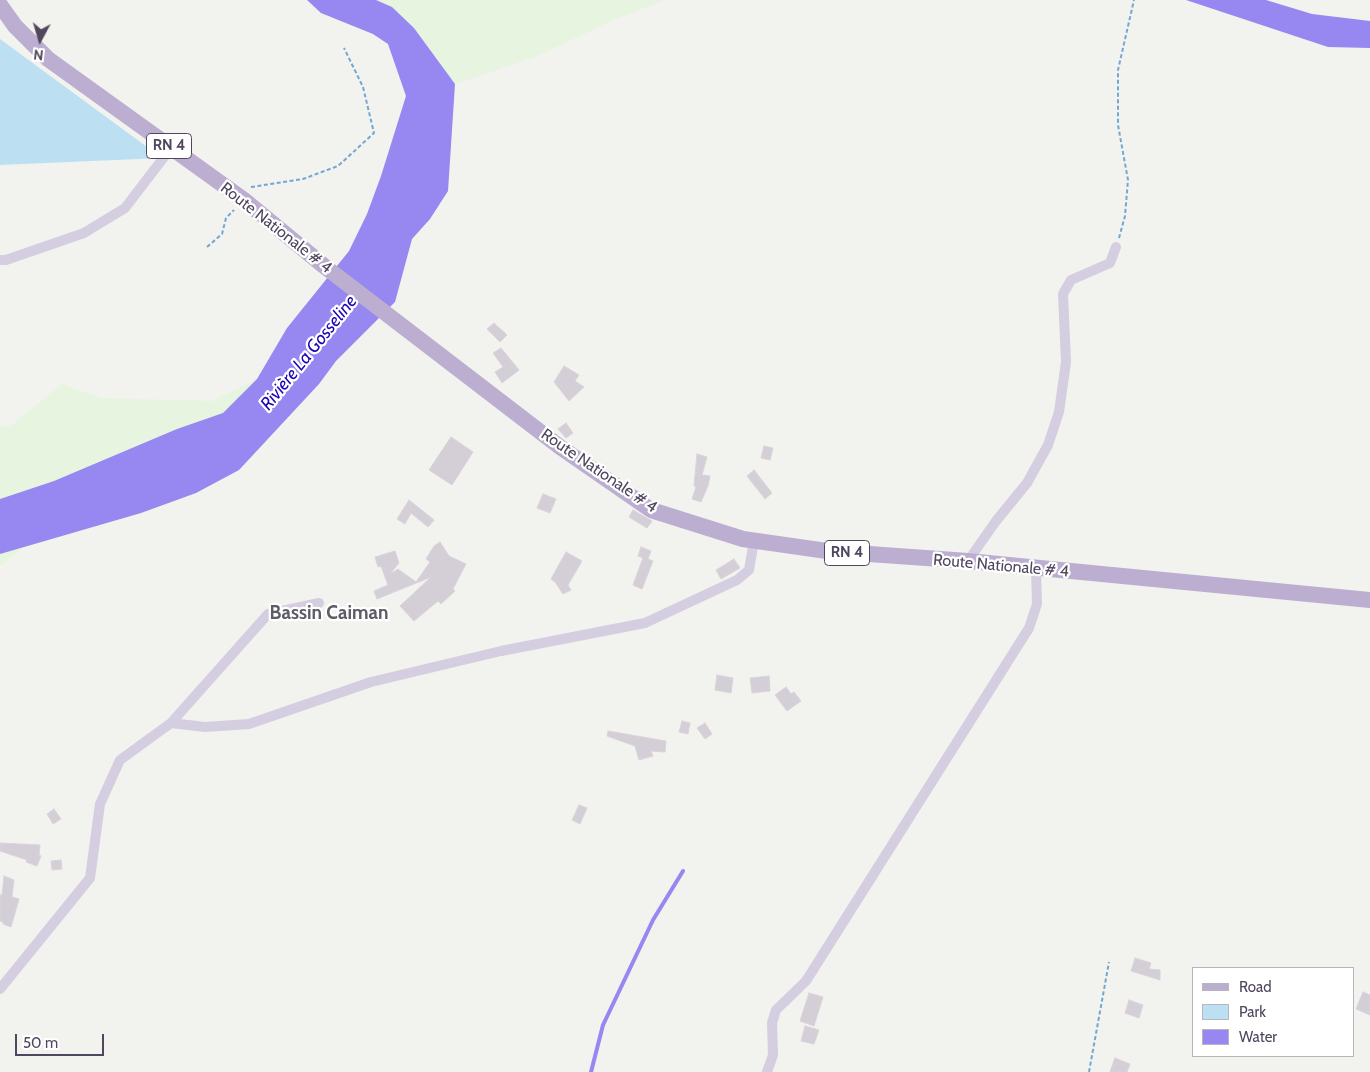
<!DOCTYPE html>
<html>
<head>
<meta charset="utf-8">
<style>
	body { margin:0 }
	#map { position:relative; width:1370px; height:1072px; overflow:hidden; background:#f2f2ef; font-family:Cabin,sans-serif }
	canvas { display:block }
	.legend { position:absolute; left:1192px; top:967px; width:162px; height:90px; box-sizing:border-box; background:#fff; border:1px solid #b9b5bf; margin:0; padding:6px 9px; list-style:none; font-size:15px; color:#50465e }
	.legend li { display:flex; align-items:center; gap:10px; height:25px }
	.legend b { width:25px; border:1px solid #b9b5bf }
	.north { position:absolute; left:15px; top:15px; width:50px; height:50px; -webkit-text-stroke:4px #fff; paint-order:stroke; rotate:186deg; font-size:14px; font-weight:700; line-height:20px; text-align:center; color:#50465e }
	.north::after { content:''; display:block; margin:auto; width:18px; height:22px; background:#50465e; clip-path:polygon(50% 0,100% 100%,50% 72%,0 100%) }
	.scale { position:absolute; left:15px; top:1034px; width:89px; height:22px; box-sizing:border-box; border:2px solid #50465e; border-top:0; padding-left:6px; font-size:15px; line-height:18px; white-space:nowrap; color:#50465e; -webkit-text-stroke:4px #fff; paint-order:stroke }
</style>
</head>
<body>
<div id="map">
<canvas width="1370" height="1072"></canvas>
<ul class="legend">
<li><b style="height:6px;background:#bcaed0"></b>Road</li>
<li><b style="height:14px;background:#bce0f2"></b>Park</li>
<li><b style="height:14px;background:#9687f1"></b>Water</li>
</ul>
<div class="north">N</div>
<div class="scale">50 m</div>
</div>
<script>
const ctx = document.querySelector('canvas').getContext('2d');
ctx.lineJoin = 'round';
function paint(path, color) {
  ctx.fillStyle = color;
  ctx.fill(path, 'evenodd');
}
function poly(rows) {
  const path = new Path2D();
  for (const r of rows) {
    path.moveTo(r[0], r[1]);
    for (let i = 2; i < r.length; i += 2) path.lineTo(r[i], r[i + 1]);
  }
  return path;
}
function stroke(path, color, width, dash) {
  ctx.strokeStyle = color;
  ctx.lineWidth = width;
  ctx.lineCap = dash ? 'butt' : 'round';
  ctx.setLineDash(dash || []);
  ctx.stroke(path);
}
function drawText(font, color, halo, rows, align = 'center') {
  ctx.font = font + ' Cabin,sans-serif';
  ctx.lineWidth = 4.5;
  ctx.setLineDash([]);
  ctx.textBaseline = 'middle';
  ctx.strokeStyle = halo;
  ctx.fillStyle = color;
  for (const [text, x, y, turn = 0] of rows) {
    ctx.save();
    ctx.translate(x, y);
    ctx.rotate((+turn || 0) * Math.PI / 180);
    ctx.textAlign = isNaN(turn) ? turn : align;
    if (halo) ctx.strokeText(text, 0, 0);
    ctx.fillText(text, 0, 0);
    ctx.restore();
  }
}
paint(poly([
	[0,39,162,158,0,165]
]), '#bce0f2');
paint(poly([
	[376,0,665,0,616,19,535,57,455,84,414,28,392,7],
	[257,379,268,440,239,470,196,493,141,513,26,546,0,566,0,428,12,425,62,384,101,398,212,401]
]), '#e7f4e0');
paint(poly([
	[307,0,376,0,392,7,414,28,455,84,448,191,430,219,412,239,395,302,336,361,319,384,239,470,196,493,141,513,0,554,0,499,54,481,177,429,223,413,257,379,287,328,349,251,367,214,381,176,406,96,388,44,373,34,321,13],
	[1186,0,1266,0,1312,14,1370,21,1370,48,1328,47]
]), '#9687f1');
stroke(poly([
	[591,1072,603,1025,653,920,683,871]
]), '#9687f1', 4);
const building = poly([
	[494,323,507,335,500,342,487,329,494,323],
	[501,348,519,370,502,383,495,372,503,367,493,353,501,348],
	[564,366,579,375,575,381,584,387,569,401,554,382,564,366],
	[566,423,573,433,566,438,558,429,566,423],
	[451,437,473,452,452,485,429,470,451,437],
	[764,446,773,448,770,460,761,458,764,446],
	[697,454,707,457,702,475,710,476,708,486,701,502,692,499,696,487,694,486,697,454],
	[754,470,772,493,765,499,747,476,754,470],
	[543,494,556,499,550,513,537,508,543,494],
	[409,500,434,520,428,527,411,513,405,524,397,519,409,500],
	[633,510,652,521,647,528,629,517,633,510],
	[440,542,449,556,466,564,453,589,455,591,441,604,438,601,414,621,400,606,431,577,377,599,374,591,388,585,381,566,378,567,375,557,395,551,399,563,390,574,398,569,416,582,430,562,426,559,434,546,440,542],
	[641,547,651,551,648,559,653,561,642,589,633,585,643,558,638,556,641,547],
	[566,552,582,561,568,585,571,590,563,594,555,582,551,579,566,552],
	[734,559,740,568,721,579,716,570,734,559],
	[717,675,733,678,731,693,715,690,717,675],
	[769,676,770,691,752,693,750,678,769,676],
	[786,687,791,694,794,692,801,701,787,711,775,695,786,687],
	[682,721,690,723,688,734,679,732,682,721],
	[705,723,712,734,705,739,697,728,705,723],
	[608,731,666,741,665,752,651,751,653,756,639,760,635,746,607,736,608,731],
	[579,805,587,808,580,824,572,820,579,805],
	[54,809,61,819,53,824,47,814,54,809],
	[0,843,40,845,39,855,41,856,37,866,26,862,27,860,0,851,0,843],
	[61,860,62,869,52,870,51,861,61,860],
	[4,876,14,880,12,897,19,899,11,927,3,924,3,922,0,921,0,895,2,895,4,876],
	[1135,958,1151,963,1149,969,1160,970,1160,980,1131,971,1135,958],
	[1363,992,1370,995,1370,1015,1356,1009,1363,992],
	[809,993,823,997,814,1026,800,1021,809,993],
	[1129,1000,1143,1005,1139,1018,1125,1013,1129,1000],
	[805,1026,819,1030,814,1044,801,1041,805,1026],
	[1115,1058,1130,1064,1127,1072,1110,1072,1115,1058]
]);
paint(building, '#d4cfd7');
stroke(building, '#d9d3db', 1);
stroke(poly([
	[251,187,303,179,338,166,374,133,363,87,344,48],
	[1119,238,1125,216,1128,180,1118,125,1118,70,1134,0],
	[207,247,222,234,226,218,234,210],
	[1089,1072,1109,962]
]), '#72a7d2', 2, [4, 2.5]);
stroke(poly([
	[0,260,6,260,84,233,125,208,171,148],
	[968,561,996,521,1027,483,1048,445,1059,412,1066,362,1063,294,1071,280,1110,263,1116,247],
	[171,723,268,614,319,603],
	[0,989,90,878,100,804,120,760,171,723,205,727,249,724,371,682,501,651,645,623,737,580,749,570,754,541],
	[767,1072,773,1055,772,1023,776,1010,806,981,1029,628,1037,604,1036,569]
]), '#d5cde0', 10);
stroke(poly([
	[0,5,15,26,48,59,244,200,324,266,560,447,651,510,743,539,827,551,968,561,1370,600]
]), '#bcaed0', 16);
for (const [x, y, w] of [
	[169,146,45],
	[847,553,45]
]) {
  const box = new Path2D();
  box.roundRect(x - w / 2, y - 12.5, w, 25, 4);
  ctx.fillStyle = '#fff';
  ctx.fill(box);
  stroke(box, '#50465e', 1);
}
drawText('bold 15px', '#50465e', null, [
	["RN 4",169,146],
	["RN 4",847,553]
]);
drawText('16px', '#50465e', '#fff', [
	["Route Nationale # 4",276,228,38],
	["Route Nationale # 4",599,471,34],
	["Route Nationale # 4",1001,566,5]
]);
drawText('italic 18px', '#1e05b3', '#fff', [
	["Rivière La Gosseline",309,353,-51]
]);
drawText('bold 19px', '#605c65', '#fff', [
	["Bassin Caiman",329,613]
]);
</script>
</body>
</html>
